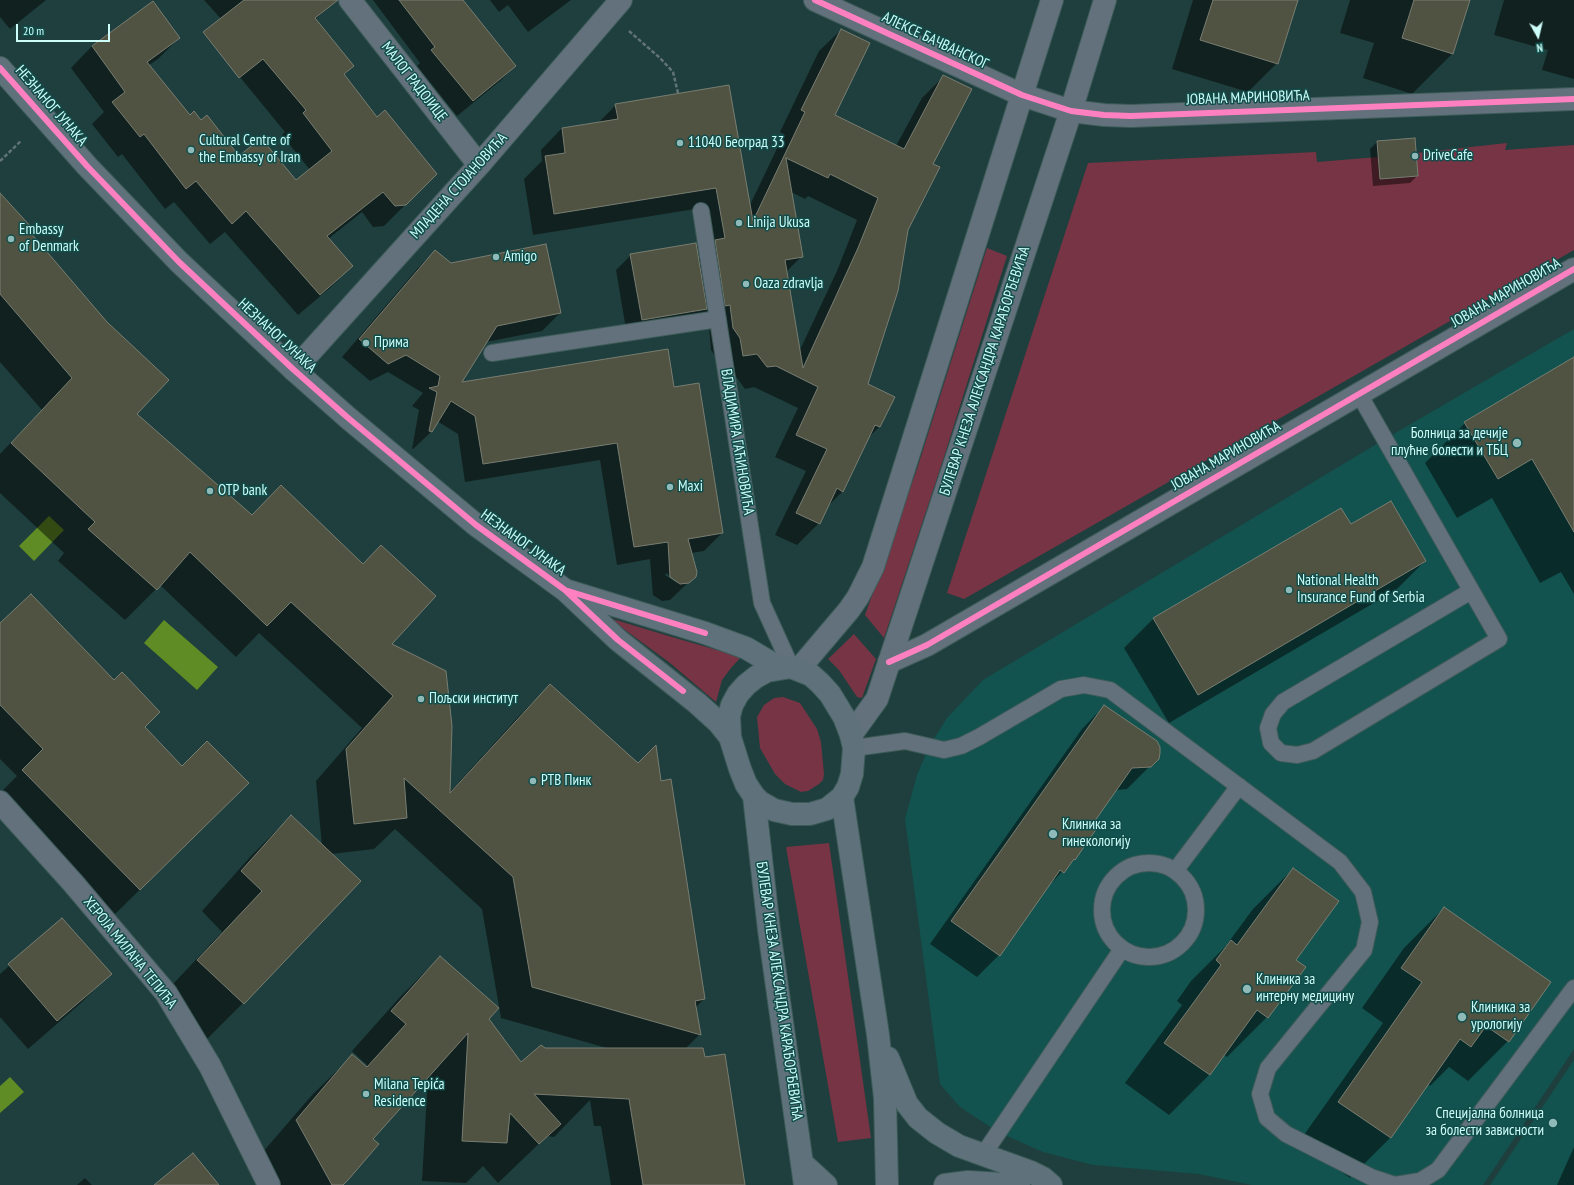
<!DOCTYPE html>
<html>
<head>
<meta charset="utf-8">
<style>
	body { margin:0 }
	#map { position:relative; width:1574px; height:1185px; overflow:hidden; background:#1e3f3d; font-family:"PT Sans Narrow",sans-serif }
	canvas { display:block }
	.north { position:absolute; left:1518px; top:16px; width:40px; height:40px; -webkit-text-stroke:3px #114d4a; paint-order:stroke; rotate:172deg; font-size:11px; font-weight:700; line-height:16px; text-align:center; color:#cdfdf9 }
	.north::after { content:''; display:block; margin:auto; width:14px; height:18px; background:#cdfdf9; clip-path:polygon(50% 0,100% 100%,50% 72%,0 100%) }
	.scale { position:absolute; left:16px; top:24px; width:94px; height:18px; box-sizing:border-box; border:2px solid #cdfdf9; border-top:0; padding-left:5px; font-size:12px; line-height:14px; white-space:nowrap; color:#cdfdf9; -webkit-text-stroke:3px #114d4a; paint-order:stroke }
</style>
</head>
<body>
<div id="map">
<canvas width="1574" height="1185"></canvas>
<div class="north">N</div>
<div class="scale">20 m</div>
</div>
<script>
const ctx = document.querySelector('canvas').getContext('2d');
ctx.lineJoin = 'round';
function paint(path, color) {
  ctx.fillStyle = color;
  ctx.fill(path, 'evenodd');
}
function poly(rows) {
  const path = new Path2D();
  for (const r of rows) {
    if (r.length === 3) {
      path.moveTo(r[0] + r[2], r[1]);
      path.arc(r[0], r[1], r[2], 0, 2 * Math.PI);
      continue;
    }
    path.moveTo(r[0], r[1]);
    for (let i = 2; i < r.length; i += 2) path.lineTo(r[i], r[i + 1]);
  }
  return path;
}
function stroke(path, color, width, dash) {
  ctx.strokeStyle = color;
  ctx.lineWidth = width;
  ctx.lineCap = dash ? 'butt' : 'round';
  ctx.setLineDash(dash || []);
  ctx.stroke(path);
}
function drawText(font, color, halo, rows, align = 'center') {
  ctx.font = font + ' "PT Sans Narrow",sans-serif';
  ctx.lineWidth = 3;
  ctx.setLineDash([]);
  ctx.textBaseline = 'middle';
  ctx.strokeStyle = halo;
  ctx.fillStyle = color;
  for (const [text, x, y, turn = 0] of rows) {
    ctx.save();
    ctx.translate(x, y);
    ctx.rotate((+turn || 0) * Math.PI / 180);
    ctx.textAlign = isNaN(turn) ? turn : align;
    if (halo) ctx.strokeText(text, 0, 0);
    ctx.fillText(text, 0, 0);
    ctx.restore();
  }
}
paint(poly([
	[1574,329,1574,1049,1483,1185,1252,1185,1199,1174,1093,1165,1043,1152,998,1132,960,1107,940,1084,905,819,917,775,929,747,947,718,983,680,1385,439],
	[1574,1060,1574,1185,1490,1185]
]), '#12534f');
paint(poly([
	[1507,143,1505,150,1574,145,1574,250,964,599,947,593,1088,163,1316,152,1317,162,1378,157,1380,179,1418,176,1416,153],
	[987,248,1007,256,943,460,884,638,865,615,917,469],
	[609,618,672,637,741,657,731,668,722,680,716,702,670,663],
	[854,634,876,659,862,698,857,697,839,670,828,659],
	[783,697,800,703,817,729,821,742,824,774,823,780,819,784,808,791,801,792,785,784,775,774,760,748,757,717,764,705,774,698],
	[829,843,871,1138,838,1142,786,847]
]), '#773444');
paint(poly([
	[49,516,64,530,34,561,19,546],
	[164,620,218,667,197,690,144,643],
	[10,1077,24,1092,0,1113,0,1086]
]), '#608c25');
paint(poly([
	[0,0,46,0,10,29,0,17],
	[204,0,328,0,331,4,315,20,353,66,344,75,406,204,384,226,373,227,362,212,328,239,352,266,331,287,298,315,225,232,210,244,174,202,165,209,122,154,118,157,92,124,104,112,71,68,92,46,179,38,158,59,149,65,189,117,201,121,239,158,296,181,310,170,282,135,285,132,230,65,223,21],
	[373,0,461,0,515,66,500,81,457,116,417,66,420,63],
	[490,0,571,0,528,32,508,5,499,12],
	[1193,0,1297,0,1277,63,1248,92,1172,69],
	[1350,0,1457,0,1452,54,1412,94,1363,78,1374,43,1340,33],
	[1504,0,1574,0,1574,79,1542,70,1548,50,1494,35],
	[841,30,834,115,896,146,922,98,944,76,932,164,907,229,866,385,879,427,868,438,843,491,827,507,819,523,797,545,775,535,806,471,775,457,798,408,754,387,745,389,735,375,722,377,718,360,711,350,709,326,704,327,702,313,690,324,627,335,616,270,631,255,698,258,703,253,695,209,533,235,524,179,542,161,541,150,562,128,598,123,616,105,749,207,784,134,780,132,819,51],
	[791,192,805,199,808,196,857,220,837,271,799,352,786,272,801,257],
	[1377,142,1417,176,1410,183,1373,186,1370,149],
	[0,194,28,233,135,414,390,644,449,793,519,716,550,685,638,764,661,782,704,999,695,1008,700,1034,685,1049,744,1185,611,1185,601,1126,594,1126,590,1100,554,1137,547,1136,498,1183,483,1166,466,1183,422,1181,428,1076,372,1139,341,1185,270,1185,256,1160,312,1095,352,1056,365,1067,367,1065,352,1051,400,997,440,957,521,1063,545,1049,614,1050,501,1018,482,909,395,829,374,849,331,854,243,1003,203,1043,158,1000,222,932,202,911,251,856,291,816,322,846,316,781,362,728,259,633,236,657,160,585,125,620,58,561,64,553,0,493,0,454,42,410,0,362],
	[435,251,451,264,560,313,542,331,486,342,460,384,673,388,722,533,704,551,691,553,695,576,670,600,662,601,653,595,650,559,617,565,600,460,465,482,458,434,437,421,431,432,413,449,412,449,419,410,412,406,423,393,388,372,370,381,342,357,418,268],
	[666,573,677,581,677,583,665,575],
	[1574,358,1574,594,1561,572,1540,583,1492,498,1457,518,1425,463,1465,423],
	[1340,509,1350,526,1425,561,1396,590,1169,723,1124,648,1153,619],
	[0,625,143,728,221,810,113,916,0,793,17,776,0,759],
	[1104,706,1158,758,1127,789,1116,790,1091,825,1074,859,1043,892,999,955,977,977,930,944,1082,729],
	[1293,869,1294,960,1267,1017,1227,1057,1224,1055,1209,1075,1169,1115,1125,1083,1182,1005,1177,1001,1191,981,1225,947,1253,909],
	[1444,908,1508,1041,1468,1081,1449,1067,1430,1086,1428,1084,1390,1138,1350,1178,1299,1142,1383,1023,1362,1008,1404,948],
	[62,919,110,974,81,1003,28,1049,0,1017,0,974],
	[1574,1147,1574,1185,1557,1185],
	[85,1178,92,1185,77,1185]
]), '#0007');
const building = poly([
	[244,0,338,0,315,18,354,66,344,74,377,117,385,110,437,174,406,205,395,206,383,192,327,236,353,266,320,295,246,211,232,224,196,181,186,189,144,134,140,137,112,102,125,92,92,46,153,1,180,38,147,62,190,115,194,111,201,120,207,115,239,156,261,138,296,180,332,151,303,113,306,110,263,59,239,78,203,32,244,0],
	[399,0,463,0,516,66,473,101,431,50,435,47,399,0],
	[1213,0,1298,0,1278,64,1200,40,1213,0],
	[1414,0,1470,0,1453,54,1402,38,1414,0],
	[841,29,870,43,835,115,904,149,943,75,972,89,933,164,940,167,908,230,898,291,868,384,895,397,880,427,875,425,843,492,837,488,820,524,796,513,827,449,796,435,818,387,776,366,767,367,757,354,743,356,740,338,733,328,730,305,725,306,715,240,725,238,716,188,554,214,545,156,565,153,562,128,618,119,615,104,729,85,753,221,805,112,801,110,841,29],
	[786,158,828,178,830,174,878,198,858,248,803,368,785,260,803,257,786,158],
	[1415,138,1418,176,1380,179,1377,141,1415,138],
	[0,193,33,229,30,232,107,322,169,380,137,414,252,515,281,485,363,564,381,545,436,596,392,644,446,671,452,726,450,793,550,684,638,763,656,745,661,781,671,779,705,999,695,1001,701,1035,532,987,513,877,404,778,407,818,354,824,346,749,393,696,291,602,267,626,190,552,157,590,88,529,95,522,11,443,72,378,0,294,0,193],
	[696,243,707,309,642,320,630,254,696,243],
	[546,244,561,313,497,326,462,382,668,349,674,387,699,383,723,533,688,539,697,572,696,577,689,583,680,584,670,577,668,542,634,547,617,443,483,464,475,416,451,401,432,432,429,431,437,392,429,388,438,386,440,376,406,355,388,364,359,339,435,250,451,263,546,244],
	[1574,357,1574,532,1532,459,1498,479,1464,422,1574,357],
	[1391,501,1426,561,1198,695,1153,618,1341,508,1351,524,1391,501],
	[31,594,114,680,122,672,160,712,145,727,182,766,207,741,249,783,140,890,22,770,43,749,0,705,0,623,31,594],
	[1104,705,1157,741,1160,747,1160,753,1159,759,1151,767,1132,768,1092,825,1097,828,1075,860,1074,859,1064,873,1060,870,1000,956,951,921,1104,705],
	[291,815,361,881,244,1004,197,960,262,891,241,871,291,815],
	[1293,868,1339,901,1296,960,1306,967,1268,1018,1257,1010,1210,1075,1164,1043,1221,965,1216,960,1231,940,1237,945,1293,868],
	[1444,907,1551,982,1509,1042,1486,1026,1471,1047,1460,1039,1391,1138,1338,1102,1422,982,1401,968,1444,907],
	[62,918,112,974,57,1021,8,964,62,918],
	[440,956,499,1008,489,1019,521,1062,541,1045,545,1048,703,1048,705,1057,725,1054,745,1185,643,1185,629,1099,534,1094,561,1124,539,1144,510,1113,507,1143,462,1141,468,1033,373,1139,379,1144,348,1180,343,1185,332,1185,296,1120,352,1054,367,1067,406,1024,391,1011,440,956],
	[193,1153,219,1185,154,1185,193,1153]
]);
paint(building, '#505342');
stroke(building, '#797d71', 1);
const service = poly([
	[701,211,762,603,791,667],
	[492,353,718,319],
	[1359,394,1499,639,1313,751,1297,755,1281,753,1271,743,1268,728,1273,714,1283,702,1471,591],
	[854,748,905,741,944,750,961,746,979,737,1061,689,1084,685,1110,690,1340,862,1363,892,1370,922,1364,950,1268,1068,1260,1094,1267,1118,1286,1134,1371,1177,1395,1185,1420,1181,1438,1170,1574,988],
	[1149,910,47],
	[1175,871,1239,786],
	[983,1155,1122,949]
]);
const minor = poly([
	[350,0,479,165],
	[815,0,1022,95,1071,111,1104,115,1131,116,1574,99],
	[294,370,479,165,621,0],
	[889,662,927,645,1574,269],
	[0,802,73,883,166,993,210,1066,269,1185]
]);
const tertiary = poly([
	[799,669,849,610,858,597,873,567,1052,0],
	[851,735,877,699,1071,111,1105,0]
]);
const secondary = poly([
	[0,68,87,166,179,262,294,370,347,417,476,525,565,590,618,640,697,703,718,722,730,737],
	[568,591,705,633,746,648,780,668],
	[791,667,811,675,820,683,830,694,844,717,851,735,854,748,852,774,848,787,842,797,827,809,810,814,792,814,774,810,760,802,754,796,746,784,740,769,730,737,729,716,732,705,738,694,746,685,756,677,767,671,791,667],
	[754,796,769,930,805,1185],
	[842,797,878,1035,885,1098,887,1185],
	[888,1058,907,1104,918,1118,937,1133,959,1146,1031,1172,1043,1178,1051,1185],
	[802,1163,826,1185],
	[945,1185,968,1182,1019,1185]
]);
stroke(service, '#3d5b59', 18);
stroke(minor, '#3d5b59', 24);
stroke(tertiary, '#3d5b59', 24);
stroke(secondary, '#3d5b59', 24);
stroke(poly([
	[629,31,660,58,673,72,678,93],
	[0,161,21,141]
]), '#617378', 2.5, [4, 2]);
stroke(service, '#62717b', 16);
stroke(minor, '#62717b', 22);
stroke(tertiary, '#62717b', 22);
stroke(secondary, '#5f727c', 22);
stroke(poly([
	[815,0,1022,95,1071,111,1104,115,1131,116,1574,99],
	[0,68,87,166,179,262,294,370,347,417,476,525,565,590,618,640,683,691],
	[568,591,705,633],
	[889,662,927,645,1574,269]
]), '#ff80c0', 6);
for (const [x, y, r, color] of [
	[680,143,4,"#90bab7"],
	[191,150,4,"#90bab7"],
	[1415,156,4,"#90bab7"],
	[739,223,4,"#90bab7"],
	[11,239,4,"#90bab7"],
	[496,257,4,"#90bab7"],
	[746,284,4,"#90bab7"],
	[366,343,4,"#90bab7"],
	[1517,443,5,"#90bab7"],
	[670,487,4,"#90bab7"],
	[210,491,4,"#90bab7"],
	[1289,590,4,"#90bab7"],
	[421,699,4,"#90bab7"],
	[533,781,4,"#90bab7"],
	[1053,834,5,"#90bab7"],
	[1247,989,5,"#90bab7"],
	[1462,1017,5,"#90bab7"],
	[366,1094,4,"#90bab7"],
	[1553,1123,5,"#90bab7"]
]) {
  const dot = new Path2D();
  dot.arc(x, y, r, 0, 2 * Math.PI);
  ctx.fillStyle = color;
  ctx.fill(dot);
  stroke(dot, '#114d4a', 1.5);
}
drawText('15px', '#cdfdf9', '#114d4a', [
	["АЛЕКСЕ БАЧВАНСКОГ",935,41,25],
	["МАЛОГ РАДОЈИЦЕ",414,82,52],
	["ЈОВАНА МАРИНОВИЋА",1248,98,-2],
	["НЕЗНАНОГ ЈУНАКА",51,106,49],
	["МЛАДЕНА СТОЈАНОВИЋА",459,186,-48],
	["ЈОВАНА МАРИНОВИЋА",1506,293,-30],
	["НЕЗНАНОГ ЈУНАКА",277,336,43],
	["БУЛЕВАР КНЕЗА АЛЕКСАНДРА КАРАЂОРЂЕВИЋА",985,371,-72],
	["ВЛАДИМИРА ГАЋИНОВИЋА",737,442,81],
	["ЈОВАНА МАРИНОВИЋА",1226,456,-30],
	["НЕЗНАНОГ ЈУНАКА",523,543,36],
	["ХЕРОЈА МИЛАНА ТЕПИЋА",130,953,51],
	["БУЛЕВАР КНЕЗА АЛЕКСАНДРА КАРАЂОРЂЕВИЋА",779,991,82]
]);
drawText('15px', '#cdfdf9', '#114d4a', [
	["Cultural Centre of",199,141],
	["the Embassy of Iran",199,158],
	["11040 Београд 33",688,143],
	["DriveCafe",1423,156],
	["Linija Ukusa",747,223],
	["Embassy",19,230],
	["of Denmark",19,247],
	["Amigo",504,257],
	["Oaza zdravlja",754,284],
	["Прима",374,343],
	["Болница за дечије",1508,434,"right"],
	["плућне болести и ТБЦ",1508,451,"right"],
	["Maxi",678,487],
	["OTP bank",218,491],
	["National Health",1297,581],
	["Insurance Fund of Serbia",1297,598],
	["Пољски институт",429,699],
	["РТВ Пинк",541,781],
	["Клиника за",1062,825],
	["гинекологију",1062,842],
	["Клиника за",1256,980],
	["интерну медицину",1256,997],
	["Клиника за",1471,1008],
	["урологију",1471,1025],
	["Milana Tepića",374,1085],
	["Residence",374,1102],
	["Специјална болница",1544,1114,"right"],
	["за болести зависности",1544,1131,"right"]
], 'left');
</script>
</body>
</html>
